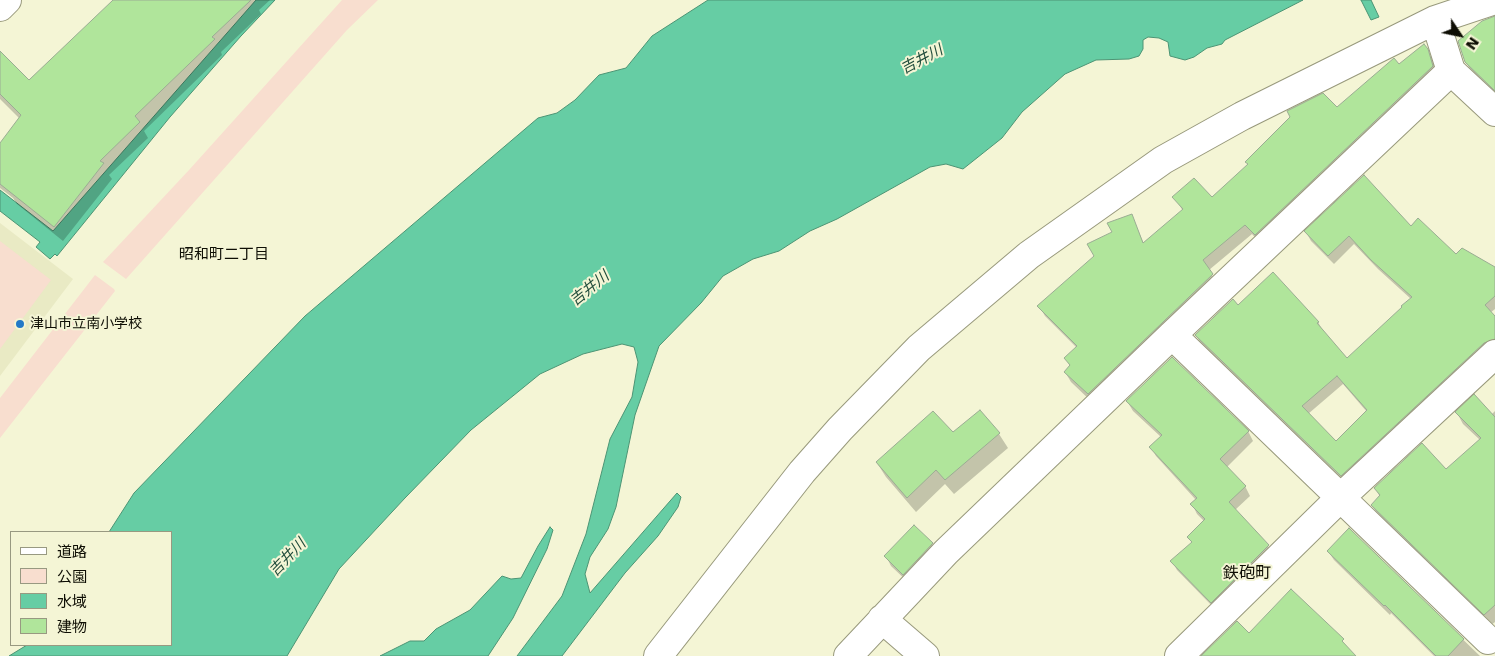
<!DOCTYPE html>
<html>
<head>
<meta charset="utf-8">
<style>
	body { margin:0 }
	#map { position:relative; width:1495px; height:656px; overflow:hidden; background:#f4f5d5; font-family:"DejaVu Sans","Noto Sans JP",sans-serif }
	canvas { display:block }
	.legend { position:absolute; left:10px; top:531px; width:162px; height:115px; box-sizing:border-box; background:#f4f5d5; border:1px solid #989981; margin:0; padding:6px 9px; list-style:none; font-size:15px; color:#0e0e04 }
	.legend li { display:flex; align-items:center; gap:10px; height:25px }
	.legend b { width:25px; border:1px solid #989981 }
	.north { position:absolute; left:1435px; top:10px; width:50px; height:50px; -webkit-text-stroke:4px #f4f5d5; paint-order:stroke; rotate:124deg; font-size:14px; font-weight:700; line-height:20px; text-align:center; color:#0e0e04 }
	.north::after { content:''; display:block; margin:auto; width:18px; height:22px; background:#0e0e04; clip-path:polygon(50% 0,100% 100%,50% 72%,0 100%) }
</style>
</head>
<body>
<div id="map">
<canvas width="1495" height="656"></canvas>
<ul class="legend">
<li><b style="height:6px;background:#fff"></b>道路</li>
<li><b style="height:14px;background:#f8decf"></b>公園</li>
<li><b style="height:14px;background:#66cda4"></b>水域</li>
<li><b style="height:14px;background:#b0e59b"></b>建物</li>
</ul>
<div class="north">N</div>
</div>
<script>
const ctx = document.querySelector('canvas').getContext('2d');
ctx.lineJoin = 'round';
function paint(path, color) {
  ctx.fillStyle = color;
  ctx.fill(path, 'evenodd');
}
function poly(rows) {
  const path = new Path2D();
  for (const r of rows) {
    path.moveTo(r[0], r[1]);
    for (let i = 2; i < r.length; i += 2) path.lineTo(r[i], r[i + 1]);
  }
  return path;
}
function stroke(path, color, width, dash) {
  ctx.strokeStyle = color;
  ctx.lineWidth = width;
  ctx.lineCap = dash ? 'butt' : 'round';
  ctx.setLineDash(dash || []);
  ctx.stroke(path);
}
function drawText(font, color, halo, rows, align = 'center') {
  ctx.font = font + ' "DejaVu Sans","Noto Sans JP",sans-serif';
  ctx.lineWidth = 4;
  ctx.setLineDash([]);
  ctx.textBaseline = 'middle';
  ctx.strokeStyle = halo;
  ctx.fillStyle = color;
  for (const [text, x, y, turn = 0] of rows) {
    ctx.save();
    ctx.translate(x, y);
    ctx.rotate((+turn || 0) * Math.PI / 180);
    ctx.textAlign = isNaN(turn) ? turn : align;
    if (halo) ctx.strokeText(text, 0, 0);
    ctx.fillText(text, 0, 0);
    ctx.restore();
  }
}
paint(poly([
	[0,223,73,279,0,376]
]), '#e9eac4');
paint(poly([
	[342,0,378,0,347,30,126,279,103,262,189,170],
	[0,241,51,280,0,349],
	[95,275,114,289,115,291,0,438,0,398]
]), '#f8decf');
const water = poly([
	[256,0,275,0,241,36,170,117,57,256,55,254,50,259,36,247,40,242,0,211,0,190,53,231,256,0],
	[708,0,1303,0,1225,40,1222,44,1207,48,1194,57,1185,60,1170,56,1168,42,1159,38,1148,37,1143,40,1143,49,1139,56,1129,59,1096,60,1065,74,1022,112,1002,138,963,169,946,164,930,167,837,219,810,231,779,251,753,259,723,276,701,303,659,346,635,415,616,507,608,529,590,557,585,574,590,593,677,493,681,497,678,507,658,536,625,573,562,656,517,656,562,596,586,534,610,439,632,397,638,362,634,347,622,344,583,354,540,374,471,430,405,498,339,569,287,656,9,656,27,645,171,645,171,532,109,532,134,493,305,316,538,118,557,113,575,100,599,75,626,68,652,36,708,0],
	[1361,0,1371,0,1379,17,1371,20,1361,0],
	[550,527,553,530,547,549,513,618,488,656,380,656,410,641,424,641,436,629,470,610,502,576,511,579,521,578,538,546,550,527]
]);
paint(water, '#66cda4');
stroke(water, '#4c9474', 1);
paint(poly([
	[115,0,270,0,259,10,261,14,221,52,222,55,144,131,148,138,109,175,112,179,63,241,17,204,13,198,0,188,0,145,20,119,0,99,0,73,29,82],
	[1495,18,1495,94,1472,73,1466,62],
	[1427,50,1433,60,1438,77,1261,244,1252,234,1209,270,1218,285,1094,404,1071,382,1065,372,1070,367,1066,358,1077,348,1045,316,1039,306,1096,256,1113,233,1132,216,1144,244,1183,211,1174,197,1212,199,1248,165,1247,162,1337,109,1399,66],
	[1411,228,1456,256,1495,268,1495,309,1490,313,1495,318,1495,349,1346,484,1201,344,1196,335,1238,307,1318,322,1323,331,1347,360,1411,299,1378,269,1354,244,1334,264,1311,241,1306,232],
	[1343,384,1367,412,1336,443,1308,414],
	[1127,401,1248,431,1253,441,1227,467,1245,486,1250,496,1235,510,1268,546,1273,555,1217,611,1177,570,1172,561,1192,543,1188,537,1204,521,1197,514,1192,504,1196,500,1156,456,1151,447,1161,437,1133,411],
	[980,411,999,434,1008,448,954,494,945,484,916,512,886,477,877,463,952,434],
	[1495,411,1495,622,1491,625,1379,517,1372,505,1380,497,1375,488,1446,470,1480,440,1463,424,1457,413,1491,415],
	[1349,529,1480,656,1434,656,1391,613,1390,615,1334,560,1328,551],
	[932,544,938,554,910,584,891,566,886,556]
]), '#0003');
const building = poly([
	[113,0,251,0,212,37,215,39,135,116,140,122,100,161,104,163,54,227,0,184,0,143,21,115,0,94,0,51,29,80,113,0],
	[1495,16,1495,91,1465,62,1458,41,1482,21,1495,16],
	[1424,44,1428,49,1433,66,1255,235,1245,225,1203,260,1213,274,1088,394,1064,372,1070,365,1064,358,1077,346,1037,306,1094,256,1087,244,1112,232,1107,223,1132,214,1143,243,1183,209,1172,197,1194,178,1212,197,1248,164,1245,162,1290,117,1287,111,1323,93,1337,107,1394,58,1399,64,1424,44],
	[1364,175,1411,226,1418,218,1456,254,1462,248,1495,267,1495,296,1485,305,1495,316,1495,339,1484,343,1341,476,1195,335,1233,299,1238,305,1273,272,1319,322,1317,323,1347,358,1402,307,1401,306,1412,297,1371,260,1349,236,1328,256,1304,231,1364,175],
	[1337,376,1367,410,1336,441,1302,406,1337,376],
	[1172,357,1249,431,1220,459,1246,486,1229,502,1269,545,1211,603,1170,561,1192,542,1187,537,1205,519,1190,504,1197,498,1149,447,1162,435,1126,401,1172,357],
	[1474,394,1495,417,1495,605,1484,615,1371,505,1380,495,1374,488,1422,443,1446,469,1481,438,1455,412,1474,394],
	[980,410,1000,433,945,480,936,470,907,498,876,462,933,411,953,432,980,410],
	[914,525,933,543,903,575,884,556,914,525],
	[1349,528,1464,639,1448,656,1436,656,1385,605,1384,606,1327,551,1349,528],
	[1291,589,1344,639,1342,641,1356,656,1201,656,1237,621,1249,633,1291,589]
]);
paint(building, '#b0e59b');
stroke(building, '#9aac93', 1);
const minor = poly([
	[1435,20,1451,71,1495,112],
	[1172,335,1488,640],
	[882,619,925,656],
	[658,656,802,472,840,429,919,348,1029,255,1163,160,1242,116,1435,20,1495,0],
	[848,656,946,552,1172,335,1451,71],
	[1179,656,1340,498,1495,354]
]);
const trunk = poly([
	[0,7,7,0]
]);
stroke(minor, '#98997c', 30);
stroke(trunk, '#98997c', 30);
stroke(minor, '#fff', 28);
stroke(trunk, '#fff', 28);
for (const [x, y, r, color] of [
	[20,324,5,"#2379c7"]
]) {
  const dot = new Path2D();
  dot.arc(x, y, r, 0, 2 * Math.PI);
  ctx.fillStyle = color;
  ctx.fill(dot);
  stroke(dot, '#f4f5d5', 2);
}
drawText('14px', '#0e0e04', '#f4f5d5', [
	["津山市立南小学校",30,324]
], 'left');
drawText('italic 15px', '#204c3b', '#f4f5d5', [
	["吉井川",922,60,-28],
	["吉井川",590,289,-39],
	["吉井川",288,558,-46]
]);
drawText('15px', '#0e0e04', '#f4f5d5', [
	["昭和町二丁目",224,255]
]);
drawText('16px', '#0e0e04', '#f4f5d5', [
	["鉄砲町",1247,574]
]);
</script>
</body>
</html>
